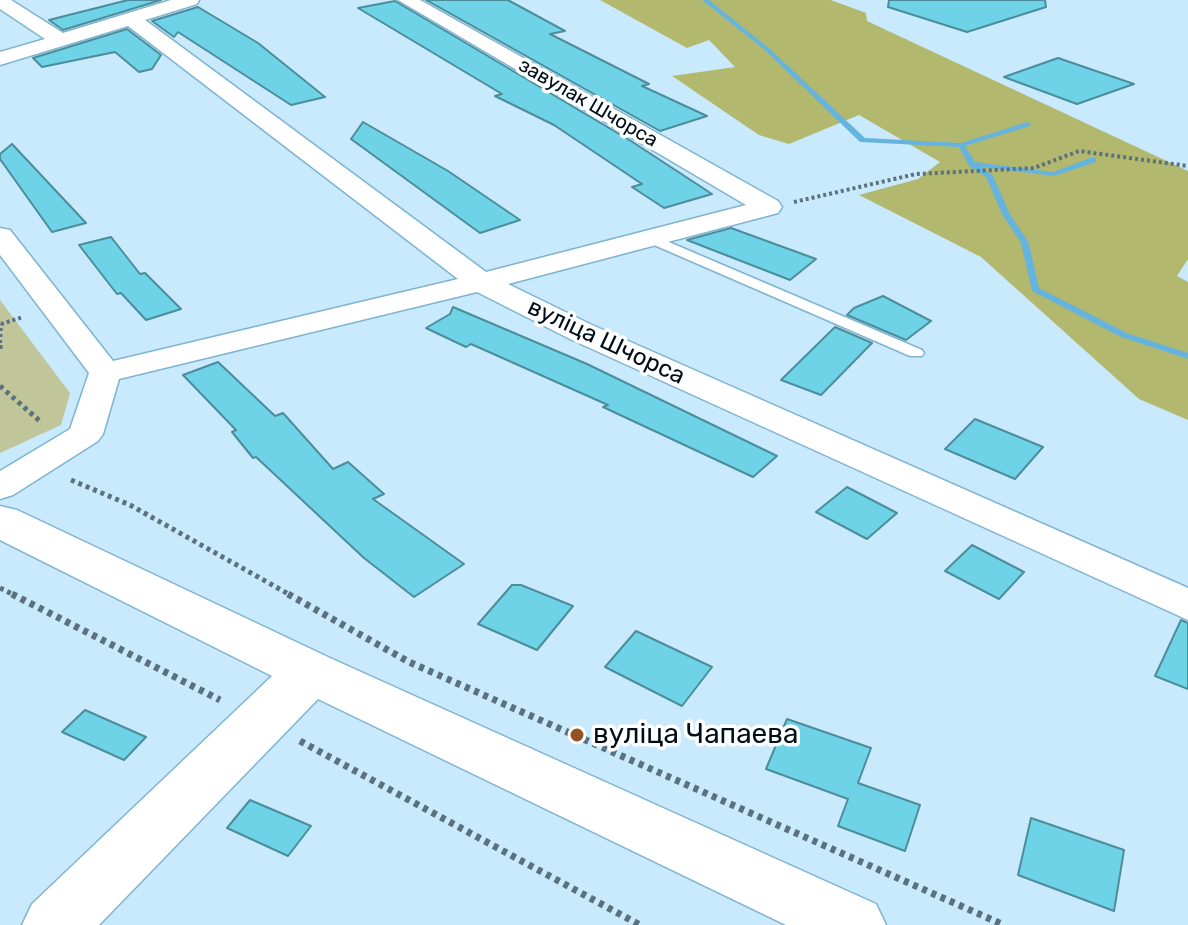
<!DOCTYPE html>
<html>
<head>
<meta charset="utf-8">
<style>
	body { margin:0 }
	canvas { display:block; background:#c9e9fc }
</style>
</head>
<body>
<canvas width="1188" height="925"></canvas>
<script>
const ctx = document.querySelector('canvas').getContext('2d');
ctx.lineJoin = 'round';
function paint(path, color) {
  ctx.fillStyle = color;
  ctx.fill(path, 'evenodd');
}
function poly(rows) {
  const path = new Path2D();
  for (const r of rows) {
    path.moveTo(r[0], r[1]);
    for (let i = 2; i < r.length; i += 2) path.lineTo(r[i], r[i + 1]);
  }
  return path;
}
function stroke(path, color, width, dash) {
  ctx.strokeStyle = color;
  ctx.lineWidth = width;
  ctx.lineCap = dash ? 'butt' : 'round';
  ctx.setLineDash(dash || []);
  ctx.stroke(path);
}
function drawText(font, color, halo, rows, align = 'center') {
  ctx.font = font + ' Rubik,sans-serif';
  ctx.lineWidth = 7;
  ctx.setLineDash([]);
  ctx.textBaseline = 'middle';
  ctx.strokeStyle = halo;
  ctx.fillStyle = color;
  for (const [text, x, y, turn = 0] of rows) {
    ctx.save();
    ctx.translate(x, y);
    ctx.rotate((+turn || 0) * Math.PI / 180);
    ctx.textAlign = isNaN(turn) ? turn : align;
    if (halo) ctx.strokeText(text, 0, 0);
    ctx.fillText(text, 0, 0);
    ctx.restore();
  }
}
paint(poly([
	[0,300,70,393,61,425,0,453]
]), '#c0c59a');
paint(poly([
	[600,0,831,0,866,13,867,21,1188,171,1188,259,1177,276,1188,282,1188,420,1139,399,981,257,859,195,918,179,940,162,859,115,789,144,759,135,672,76,735,67,709,40,687,48]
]), '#b2b96f');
paint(poly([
	[702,0,709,0,770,49,865,138,961,143,1027,122,1031,124,1030,126,965,146,975,162,1053,172,1090,158,1096,158,1096,162,1054,176,982,167,993,176,1010,214,1029,243,1039,288,1127,333,1188,353,1188,359,1121,337,1032,291,1021,243,1002,214,986,177,969,166,959,147,860,142,766,51,702,0]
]), '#66b4dd');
const building = poly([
	[128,0,161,0,63,30,49,20,128,0],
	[426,0,508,0,565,31,550,34,649,84,642,86,707,116,660,131,426,0],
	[889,0,1045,0,1046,7,967,32,888,7,889,0],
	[395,1,631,141,712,194,664,208,632,187,642,184,554,125,495,96,502,94,358,8,395,1],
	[198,7,258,43,325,97,291,105,178,32,174,37,152,21,198,7],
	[127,29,161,55,152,69,139,72,115,52,42,67,33,58,127,29],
	[1058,58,1134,84,1077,104,1004,77,1058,58],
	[363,122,448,171,520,220,480,233,351,139,363,122],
	[12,144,86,223,52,232,0,159,0,154,12,144],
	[731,228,816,259,790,280,687,240,731,228],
	[111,237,140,274,145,273,181,309,146,320,121,293,117,294,79,245,111,237],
	[883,296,931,321,906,340,847,315,854,308,883,296],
	[453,307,587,364,777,456,753,477,603,407,608,405,471,344,466,347,426,328,450,314,453,307],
	[835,327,872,343,821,395,781,380,835,327],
	[218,362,275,416,283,413,333,469,348,462,384,494,373,499,464,564,414,597,364,558,256,457,253,458,232,432,236,430,183,375,218,362],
	[975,419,1043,447,1015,479,945,449,975,419],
	[847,487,897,513,867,539,816,512,847,487],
	[972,545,1024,572,999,599,945,571,972,545],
	[512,585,521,585,573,606,537,650,478,624,512,585],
	[1181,620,1188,623,1188,689,1155,676,1181,620],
	[636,631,712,667,682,706,605,667,636,631],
	[85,710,146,737,124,760,62,732,85,710],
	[787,719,871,748,858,783,920,805,905,851,838,826,848,799,766,769,787,719],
	[250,800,311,826,288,856,227,828,250,800],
	[1031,818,1124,850,1114,911,1018,875,1031,818]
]);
paint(building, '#6fd3e7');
stroke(building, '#4c8d9b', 2);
const lane = poly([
	[650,234,922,350,924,353,922,356,910,356,645,241,645,235,650,234]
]);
const street = poly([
	[0,0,11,0,63,33,171,0,199,0,197,4,145,20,486,272,746,205,398,0,420,0,778,201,782,207,778,213,508,284,592,325,1188,588,1188,620,570,339,477,292,119,379,103,434,98,441,13,495,0,499,0,471,70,429,89,373,0,255,0,228,10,230,113,361,458,279,128,26,0,65,0,52,45,39,0,9,0,0]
]);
const secondary = poly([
	[0,506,17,510,330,658,876,904,886,925,786,925,318,699,99,925,22,925,32,904,272,676,0,540,0,506]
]);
stroke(lane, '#7eb4d1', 3);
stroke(street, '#7eb4d1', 3);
stroke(secondary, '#7eb4d1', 3);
stroke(poly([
	[794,202,916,174,1034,168,1079,151,1188,166],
	[1,324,23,317],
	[0,343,1,324]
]), '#5b717f', 4, [3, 3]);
stroke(poly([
	[0,349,0,341],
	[0,386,42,423],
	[71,480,130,505,292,596],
	[0,588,16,596]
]), '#5b717f', 5, [4, 4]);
stroke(poly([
	[12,594,220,700],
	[288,594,409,662,1004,925],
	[300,741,640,925]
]), '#5b717f', 7, [5, 5]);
paint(lane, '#fff');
paint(street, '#fff');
paint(secondary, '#fff');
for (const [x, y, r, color] of [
	[577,735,8,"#955222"]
]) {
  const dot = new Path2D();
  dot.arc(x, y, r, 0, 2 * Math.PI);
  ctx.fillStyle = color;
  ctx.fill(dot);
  stroke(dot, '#fff', 3);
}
drawText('20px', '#000e18', '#fff', [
	["завулак Шчорса",588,103,30]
]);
drawText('24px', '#000e18', '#fff', [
	["вуліца Шчорса",606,342,25]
]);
drawText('28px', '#000e18', '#fff', [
	["вуліца Чапаева",593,735]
], 'left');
</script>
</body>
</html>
